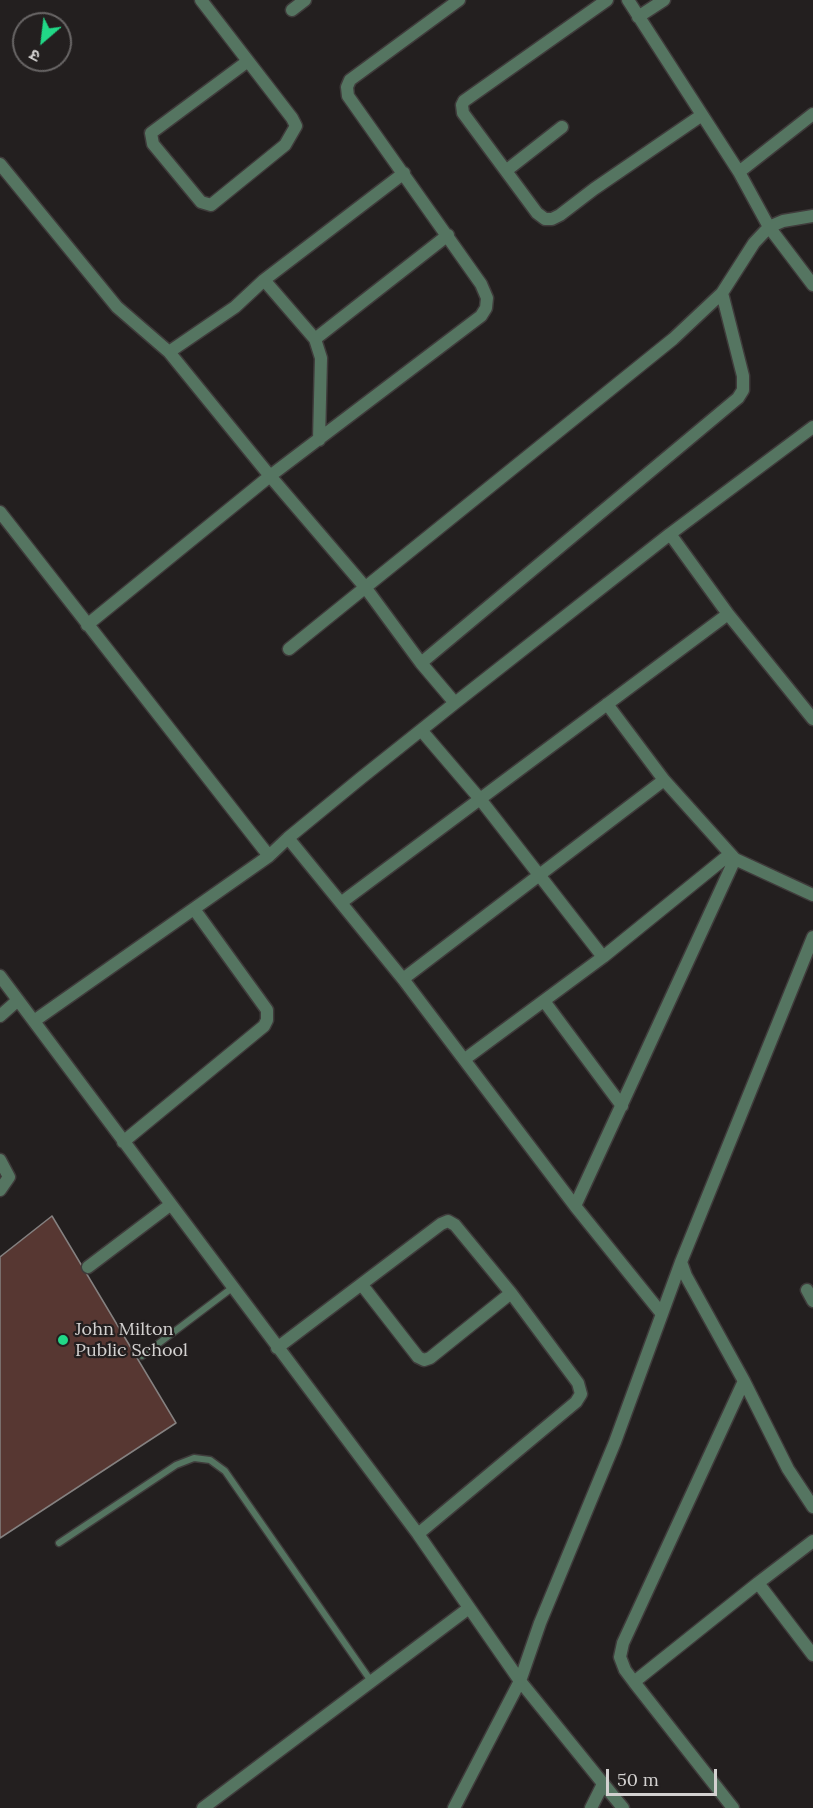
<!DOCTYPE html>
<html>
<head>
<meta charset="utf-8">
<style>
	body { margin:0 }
	#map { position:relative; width:813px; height:1808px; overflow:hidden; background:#231f1f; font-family:Lora,"Noto Sans Devanagari",serif }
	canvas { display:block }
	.north { position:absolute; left:12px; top:12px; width:60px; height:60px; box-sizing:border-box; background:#231f1f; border:2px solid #696666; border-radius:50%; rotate:208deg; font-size:16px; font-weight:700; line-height:24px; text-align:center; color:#d3d1d0 }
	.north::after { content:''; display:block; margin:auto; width:21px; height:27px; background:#21d887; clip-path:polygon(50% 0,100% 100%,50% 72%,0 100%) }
	.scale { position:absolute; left:606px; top:1769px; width:111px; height:27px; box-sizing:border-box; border:3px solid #d3d1d0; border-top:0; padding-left:8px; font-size:18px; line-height:21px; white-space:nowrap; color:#d3d1d0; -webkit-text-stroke:4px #231f1f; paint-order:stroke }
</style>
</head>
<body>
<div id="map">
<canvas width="813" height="1808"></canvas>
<div class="north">उ</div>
<div class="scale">50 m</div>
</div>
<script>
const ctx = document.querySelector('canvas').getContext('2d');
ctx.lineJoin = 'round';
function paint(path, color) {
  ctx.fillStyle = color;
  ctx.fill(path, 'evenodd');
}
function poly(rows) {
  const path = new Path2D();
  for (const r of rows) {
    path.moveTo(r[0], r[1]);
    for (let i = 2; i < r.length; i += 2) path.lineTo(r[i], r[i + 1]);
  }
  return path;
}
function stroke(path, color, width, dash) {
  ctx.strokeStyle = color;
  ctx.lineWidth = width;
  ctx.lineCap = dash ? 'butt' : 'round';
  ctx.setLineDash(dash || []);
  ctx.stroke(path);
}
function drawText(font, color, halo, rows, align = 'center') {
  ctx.font = font + ' Lora,serif';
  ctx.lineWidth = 4.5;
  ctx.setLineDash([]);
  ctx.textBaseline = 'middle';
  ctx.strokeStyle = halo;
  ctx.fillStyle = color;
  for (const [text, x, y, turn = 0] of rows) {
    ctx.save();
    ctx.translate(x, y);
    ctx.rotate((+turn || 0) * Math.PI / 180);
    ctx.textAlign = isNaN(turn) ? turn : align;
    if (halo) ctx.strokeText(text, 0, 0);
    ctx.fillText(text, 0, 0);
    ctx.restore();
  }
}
const building = poly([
	[52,1216,176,1423,0,1538,0,1257,52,1216]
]);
paint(building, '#573732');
stroke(building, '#858180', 1.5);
const lane = poly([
	[142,1356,232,1288],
	[59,1543,176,1465,194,1458,210,1460,225,1471,371,1681]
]);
const street = poly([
	[201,0,292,118,296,126,285,145,211,205,201,202,153,144,151,133,248,61],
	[607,0,464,101,462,105,463,113,537,213,545,219,552,219,560,215,594,189,702,115],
	[628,0,739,172,769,227,813,285],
	[292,10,305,0],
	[638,17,664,0],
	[0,164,117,307,169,352,270,476,365,587,421,663],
	[507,170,562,127],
	[739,172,813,114],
	[264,280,315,339,321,358,319,440],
	[315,339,448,235],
	[169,352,235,307,264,280,404,173],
	[0,512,269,856],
	[670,534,728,614,813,719],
	[87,625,270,476,481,316,486,308,487,298,481,284,348,96,347,87,350,80,459,0],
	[289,649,673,339,722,293,754,243,769,227,783,221,813,216],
	[455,703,421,663,738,398,743,390,743,376,722,293],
	[607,704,664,780,735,859,813,895],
	[421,730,480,799,603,957],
	[288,838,403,979,575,1206,662,1314],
	[342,902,728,614],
	[0,976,418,1534,520,1681,623,1808],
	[403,979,664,780],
	[544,1001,622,1106],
	[0,1016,18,1000],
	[34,1021,269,856,288,838,361,778,455,703,670,534,813,427],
	[465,1059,603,957,730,854],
	[123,1142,264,1026,267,1020,267,1010,194,909],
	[0,1160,9,1177,0,1190],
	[575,1206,735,859],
	[681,1262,686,1276,744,1381,788,1469,813,1507],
	[88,1267,170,1205],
	[362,1285,418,1357,424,1360,430,1358,511,1293],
	[807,1290,813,1301],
	[277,1348,441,1224,448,1221,455,1225,511,1293,578,1383,581,1394,576,1402,418,1534],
	[813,1541,758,1583,813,1655],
	[634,1682,758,1583],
	[203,1808,469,1608],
	[454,1808,520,1681,540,1623,615,1442,681,1262,813,937],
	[591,1808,603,1784],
	[733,1808,634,1682,625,1670,620,1657,623,1643,744,1381]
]);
stroke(lane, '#3f3b3b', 9);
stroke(street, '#3f3b3b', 15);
stroke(lane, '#557561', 6);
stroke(street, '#557561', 12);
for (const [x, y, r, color] of [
	[63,1340,6,"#21d887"]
]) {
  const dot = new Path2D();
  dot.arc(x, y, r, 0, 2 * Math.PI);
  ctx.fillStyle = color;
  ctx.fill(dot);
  stroke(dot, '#231f1f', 2);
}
drawText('18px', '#d3d1d0', '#231f1f', [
	["John Milton",75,1330],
	["Public School",75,1351]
], 'left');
</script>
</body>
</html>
